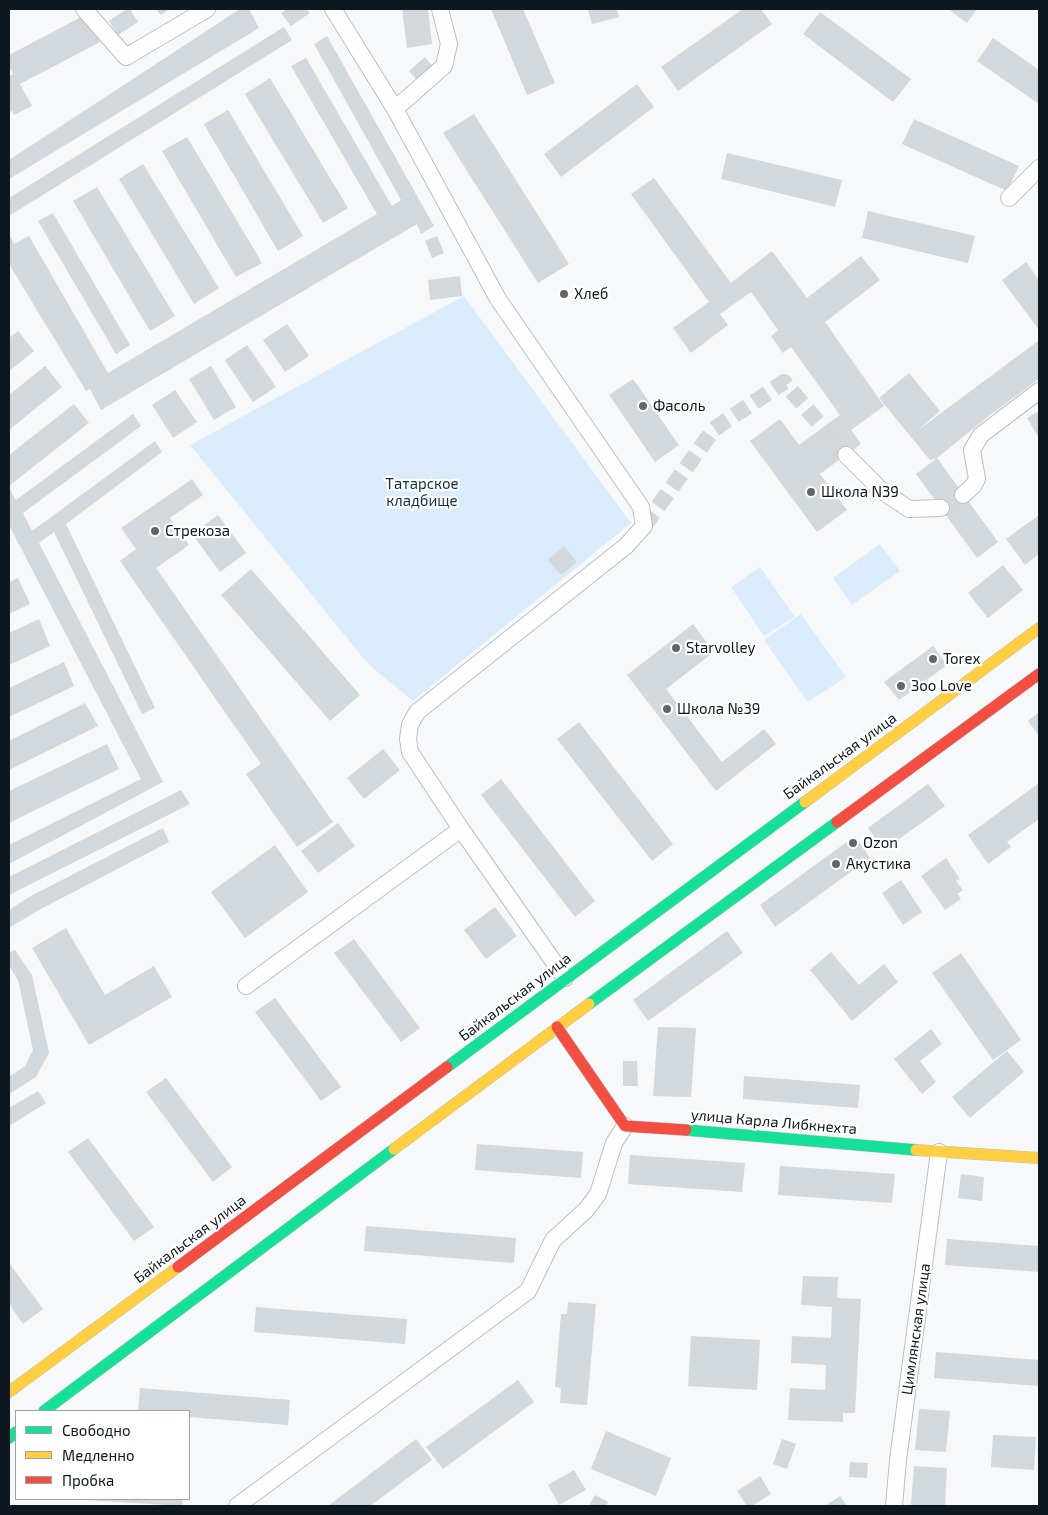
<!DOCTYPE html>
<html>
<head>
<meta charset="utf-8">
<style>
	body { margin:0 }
	#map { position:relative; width:1048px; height:1515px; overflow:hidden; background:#f6f8fa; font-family:"Exo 2",sans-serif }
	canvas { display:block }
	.frame { position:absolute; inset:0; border:10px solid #10181f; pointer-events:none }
	.legend { position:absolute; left:15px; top:1410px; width:175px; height:90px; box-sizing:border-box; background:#fff; border:1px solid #9fa3a5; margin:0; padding:6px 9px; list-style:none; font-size:15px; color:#10181f }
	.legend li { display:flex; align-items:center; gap:10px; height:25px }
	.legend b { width:25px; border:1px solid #9fa3a5 }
</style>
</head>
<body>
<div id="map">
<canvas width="1048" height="1515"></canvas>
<div class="frame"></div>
<ul class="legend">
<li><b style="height:6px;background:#16e098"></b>Свободно</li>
<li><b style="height:6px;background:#ffcf43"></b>Медленно</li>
<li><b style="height:6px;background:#f24e42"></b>Пробка</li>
</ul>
</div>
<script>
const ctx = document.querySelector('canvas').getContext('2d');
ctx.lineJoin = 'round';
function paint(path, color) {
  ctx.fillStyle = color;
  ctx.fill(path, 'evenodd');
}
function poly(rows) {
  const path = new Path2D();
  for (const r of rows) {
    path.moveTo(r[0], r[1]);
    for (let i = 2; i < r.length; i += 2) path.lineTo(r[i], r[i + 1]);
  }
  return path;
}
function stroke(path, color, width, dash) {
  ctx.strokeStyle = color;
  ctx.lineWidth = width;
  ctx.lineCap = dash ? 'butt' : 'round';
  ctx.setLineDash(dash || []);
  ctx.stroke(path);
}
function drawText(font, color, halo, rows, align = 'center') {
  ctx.font = font + ' "Exo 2",sans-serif';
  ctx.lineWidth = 4.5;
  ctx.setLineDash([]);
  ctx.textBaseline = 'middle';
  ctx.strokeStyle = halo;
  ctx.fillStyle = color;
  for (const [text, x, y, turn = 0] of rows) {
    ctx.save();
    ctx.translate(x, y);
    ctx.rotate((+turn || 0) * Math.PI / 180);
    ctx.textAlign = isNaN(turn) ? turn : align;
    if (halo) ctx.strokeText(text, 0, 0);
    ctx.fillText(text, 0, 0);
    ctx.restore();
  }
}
paint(poly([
	[464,296,631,523,413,701,368,664,190,445],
	[880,544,900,571,852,605,833,578],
	[760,567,795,617,764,636,731,587],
	[801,614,846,677,808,702,764,640]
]), '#daecfc');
paint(poly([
	[127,9,130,9,138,22,118,35,109,21],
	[156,9,169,9,161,15],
	[240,9,249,9,259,28,9,179,9,160],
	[287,9,306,9,310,13,291,26,281,13],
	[402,9,428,9,432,44,407,48],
	[491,9,523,9,555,83,527,95],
	[588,9,617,9,619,17,592,24],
	[743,9,761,9,772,24,678,91,661,67],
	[948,9,977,9,967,23],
	[820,12,911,79,893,102,803,34],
	[85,15,100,42,20,84,32,106,14,115,12,111,9,112,9,77,13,74,9,66,9,55],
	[284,27,292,40,9,216,9,198],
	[327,36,434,226,421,234,417,224,101,410,90,389,86,391,9,264,9,234,14,244,29,236,108,373,377,214,291,66,306,58,392,206,401,200,314,44],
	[993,38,1039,70,1039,104,977,61],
	[425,57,435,69,419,83,409,71],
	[270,78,348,208,323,223,245,94],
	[637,84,654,107,561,177,544,154],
	[228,110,303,236,278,251,204,124],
	[474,114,569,264,538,283,443,133],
	[914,119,1019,166,1007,191,902,144],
	[187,137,262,263,236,277,162,151],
	[727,153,842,180,835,207,721,179],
	[143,164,219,288,194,304,119,179],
	[654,178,731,283,772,251,807,298,861,256,880,280,825,322,884,406,851,430,861,444,820,474,847,510,817,532,750,441,780,419,799,445,840,415,791,347,783,353,771,336,778,330,751,292,720,314,728,325,691,353,673,328,709,302,631,194],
	[97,187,175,316,150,331,73,201],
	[868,211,975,236,968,263,862,238],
	[53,213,130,345,116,354,38,221],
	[437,236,444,253,432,258,425,241],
	[1026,262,1039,280,1039,330,1002,280],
	[460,276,462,296,430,300,428,280],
	[287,324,309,356,285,372,263,340],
	[18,331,34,351,9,371,9,338],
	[1038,341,1039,343,1039,379,990,415,937,458,930,460,879,398,909,373,940,411,917,431],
	[247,345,276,387,253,402,225,360],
	[45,366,62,387,9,430,9,395],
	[211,366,236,407,214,420,189,379],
	[633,379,679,445,655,462,609,395],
	[175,390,197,422,173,438,152,405],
	[74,404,89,423,9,486,9,455],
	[1039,411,1039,438,1027,418],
	[133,414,141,426,23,513,32,531,155,441,162,452,66,524,155,708,142,714,54,532,39,543,163,782,9,864,9,845,141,779,9,525,9,488,16,500],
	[937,458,998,542,977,558,916,474],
	[192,479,203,495,170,518,189,545,156,568,333,822,297,847,246,774,261,764,120,561,136,549,121,528],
	[218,515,246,553,220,572,192,534],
	[1039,515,1039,554,1025,565,1006,539],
	[564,546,577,562,561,575,548,560],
	[1003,565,1023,590,988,618,968,593],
	[251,569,360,695,330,721,221,595],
	[18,578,30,604,9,614,9,582],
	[39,619,50,646,9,665,9,633],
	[693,624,714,652,666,689,722,762,764,729,776,744,716,791,627,675],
	[933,646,947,665,899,700,884,682],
	[64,662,74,686,9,717,9,688],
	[85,703,98,726,9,770,9,741],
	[1039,712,1039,736,1028,721],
	[579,722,673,844,652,861,557,739],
	[107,744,119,769,9,823,9,791],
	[383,749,400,770,364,799,347,778],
	[501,779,595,901,575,917,481,795],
	[1039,783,1039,819,1007,842,1011,847,988,864,968,835],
	[928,784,945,806,884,850,868,828],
	[181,790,190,804,9,895,9,877],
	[338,823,355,846,318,873,301,851],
	[163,828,169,842,37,911,9,928,9,910,29,897],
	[855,836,870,858,775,927,760,905],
	[275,845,308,892,245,938,211,892],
	[946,858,960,879,956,881,963,890,957,894,961,899,945,910,921,876],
	[901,880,922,912,903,925,882,893],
	[495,907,517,936,486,959,464,930],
	[66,928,105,995,154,966,172,997,89,1045,32,948],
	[727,931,743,953,648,1021,633,1000],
	[354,939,420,1028,401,1042,334,953],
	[15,950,32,975,49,1053,36,1077,9,1094,9,1077,25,1066,33,1050,18,980,9,966,9,953],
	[831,952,859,985,884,964,898,982,852,1021,810,970],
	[961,953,1021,1040,993,1060,932,973],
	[275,998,341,1087,321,1101,255,1012],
	[658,1027,696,1028,691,1097,653,1096],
	[931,1029,942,1044,920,1061,936,1082,922,1094,894,1059],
	[1007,1051,1024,1072,970,1118,952,1097],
	[623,1061,637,1061,638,1086,623,1086],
	[744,1076,860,1085,858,1108,743,1099],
	[166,1078,232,1167,213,1182,146,1092],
	[38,1091,46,1103,9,1126,9,1108],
	[88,1138,154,1227,134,1241,68,1152],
	[477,1144,583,1152,581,1178,475,1170],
	[630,1155,745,1163,742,1192,628,1184],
	[780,1166,895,1174,892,1203,778,1195],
	[961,1174,984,1177,982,1201,958,1198],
	[366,1226,516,1238,514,1263,364,1251],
	[947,1239,1039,1246,1039,1272,945,1265],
	[9,1263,43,1309,23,1324,9,1304],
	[803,1276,838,1277,837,1298,861,1299,855,1413,843,1413,843,1422,788,1420,790,1388,825,1390,826,1365,791,1363,792,1336,831,1338,832,1307,801,1305],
	[568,1302,596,1304,587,1405,560,1403,561,1388,555,1387,561,1314,567,1314],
	[256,1307,407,1319,405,1344,254,1332],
	[691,1336,760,1340,757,1390,688,1386],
	[936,1352,1039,1360,1039,1386,934,1378],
	[518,1380,534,1402,443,1469,426,1447],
	[140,1388,290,1400,288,1425,189,1417,189,1411,138,1411],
	[919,1409,950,1411,946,1452,915,1450],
	[606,1431,671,1458,656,1496,591,1469],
	[993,1435,1036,1437,1034,1470,991,1467],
	[416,1439,432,1460,370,1506,328,1506],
	[782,1439,796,1444,787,1469,773,1464],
	[850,1462,868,1463,867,1478,849,1477],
	[914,1466,947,1468,945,1506,911,1506],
	[574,1470,586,1490,559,1505,548,1485],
	[760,1476,771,1494,752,1506,747,1506,737,1491],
	[595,1495,608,1502,606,1506,589,1506],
	[840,1496,847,1506,825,1506],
	[88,1499,183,1499,182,1506,88,1500]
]), '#d2d8dc');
stroke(poly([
	[941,508,963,495],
	[644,526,714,429,784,382,846,455]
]), '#d4d6d9', 16, [16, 8]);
const street = poly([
	[84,9,126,57,207,9],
	[333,9,395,109,498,299,641,507,644,526,626,546,417,712,410,725,408,739,410,752,461,829,565,978],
	[395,109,444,66,449,44,440,9],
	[1009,198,1039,168],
	[846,455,882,491,909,509,941,508],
	[963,495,973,486,977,479,972,450,981,435,1039,391],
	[246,986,461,829],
	[237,1506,528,1291,553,1240,586,1210,598,1194,614,1143,625,1126],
	[894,1506,898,1460,939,1152]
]);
const fast = poly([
	[589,1004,837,822],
	[447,1067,805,802],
	[686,1130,916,1150],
	[44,1411,394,1149],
	[9,1438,16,1432]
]);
const slow = poly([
	[805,802,1039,628],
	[394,1149,589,1004],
	[916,1150,1039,1158],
	[9,1392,178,1267]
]);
const jam = poly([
	[837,822,1039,674],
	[557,1027,625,1126,686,1130],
	[178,1267,447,1067]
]);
stroke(street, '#bbc0c4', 18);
stroke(fast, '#bbc0c4', 12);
stroke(slow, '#bbc0c4', 12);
stroke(jam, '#bbc0c4', 12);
stroke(street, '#fefefe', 16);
stroke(fast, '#16e098', 11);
stroke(slow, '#ffcf43', 11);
stroke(jam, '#f24e42', 11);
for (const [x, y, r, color] of [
	[564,294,5,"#60666c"],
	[643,406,5,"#60666c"],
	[811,492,5,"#60666c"],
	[155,531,5,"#60666c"],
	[676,648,5,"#60666c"],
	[933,659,5,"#60666c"],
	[901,686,5,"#60666c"],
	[667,709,5,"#60666c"],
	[853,843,5,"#60666c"],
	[836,864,5,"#60666c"]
]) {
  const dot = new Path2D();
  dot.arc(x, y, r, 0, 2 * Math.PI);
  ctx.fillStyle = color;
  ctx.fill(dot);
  stroke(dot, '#fff', 2);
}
drawText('15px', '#10181f', '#fff', [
	["Хлеб",574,294],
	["Фасоль",653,406],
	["Школа N39",821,492],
	["Стрекоза",165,531],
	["Starvolley",686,648],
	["Torex",943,659],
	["Зоо Love",911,686],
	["Школа №39",677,709],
	["Ozon",863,843],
	["Акустика",846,864]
], 'left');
drawText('15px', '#0f3047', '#fff', [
	["Татарское",422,484],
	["кладбище",422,501]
]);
drawText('15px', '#10181f', '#fff', [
	["Байкальская улица",840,756,-36],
	["Байкальская улица",515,997,-37],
	["улица Карла Либкнехта",774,1122,5],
	["Байкальская улица",190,1239,-37],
	["Цимлянская улица",916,1329,-82]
]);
</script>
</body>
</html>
